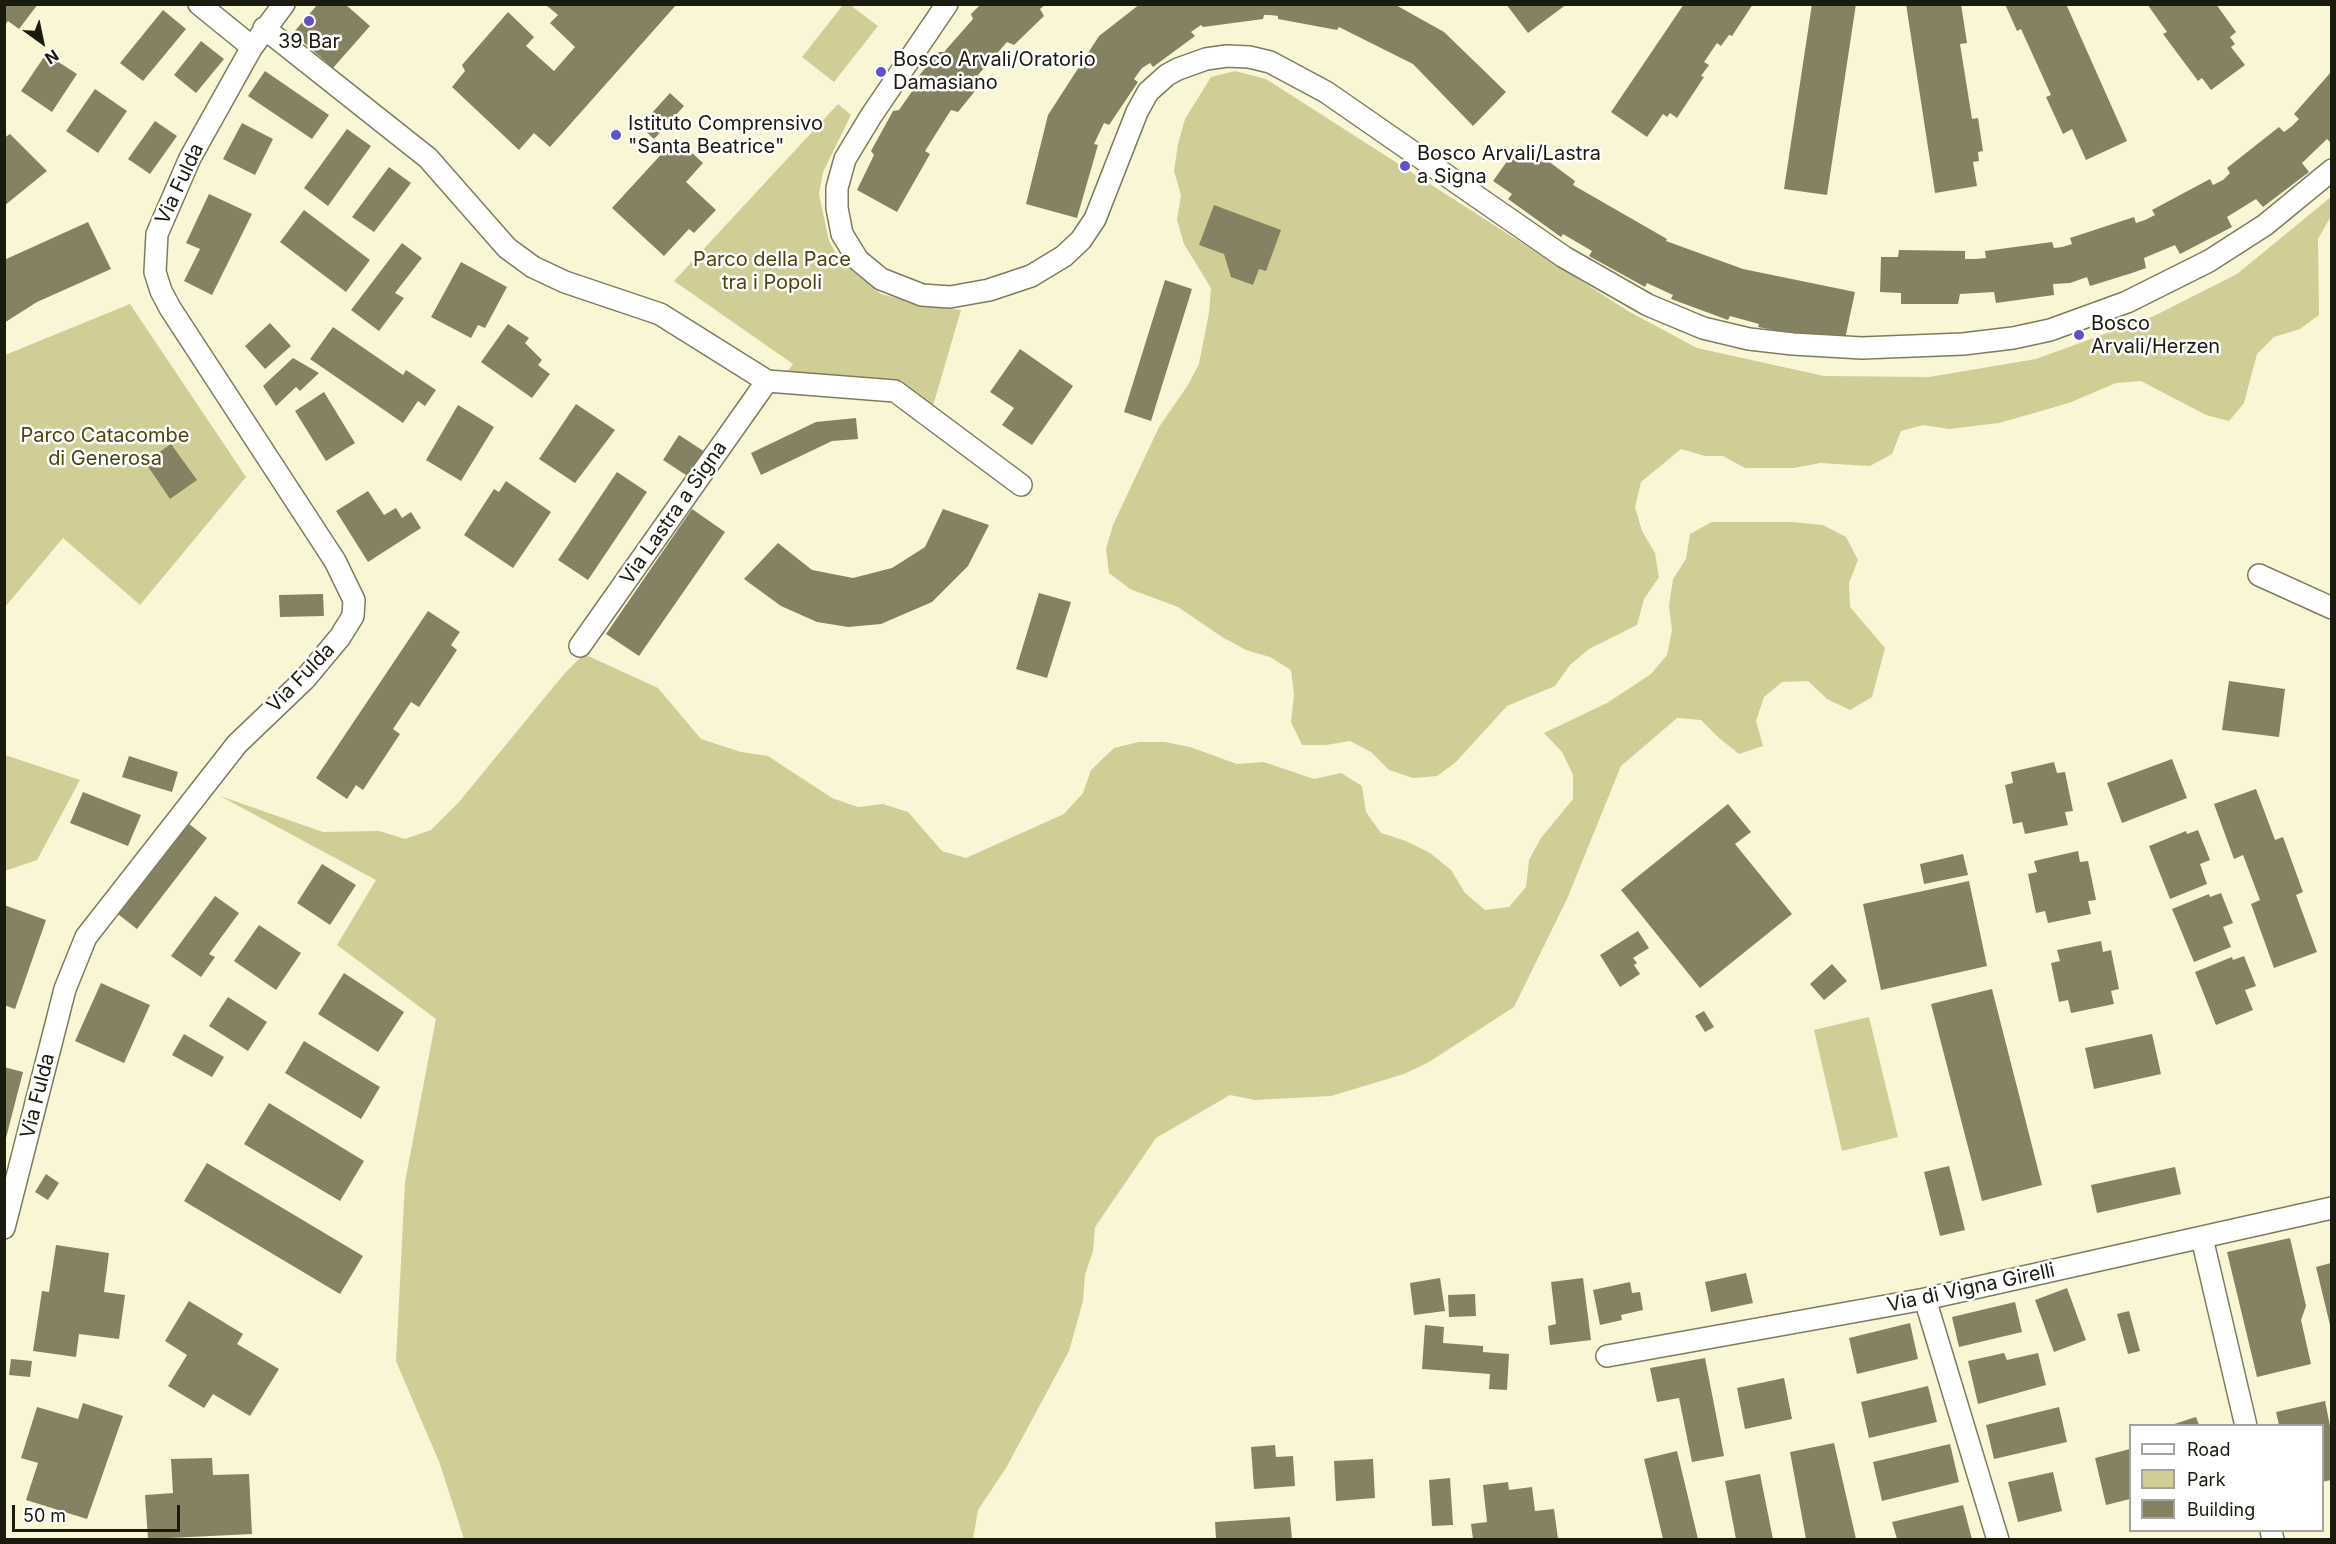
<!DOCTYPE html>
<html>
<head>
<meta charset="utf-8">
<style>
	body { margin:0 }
	#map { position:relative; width:2336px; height:1544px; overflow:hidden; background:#f8f6d5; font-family:Inter,sans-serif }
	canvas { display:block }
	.frame { position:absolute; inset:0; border:6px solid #1b1a0e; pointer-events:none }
	.legend { position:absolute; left:2129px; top:1424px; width:195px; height:108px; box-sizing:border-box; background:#fff; border:2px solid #a4a39f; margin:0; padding:8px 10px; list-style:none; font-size:18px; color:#1b1a0e }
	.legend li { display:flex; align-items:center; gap:12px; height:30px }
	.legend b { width:30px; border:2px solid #a4a39f }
	.north { position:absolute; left:12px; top:12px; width:60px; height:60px; -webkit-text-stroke:4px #fff; paint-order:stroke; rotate:147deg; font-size:16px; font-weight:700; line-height:24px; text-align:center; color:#1b1a0e }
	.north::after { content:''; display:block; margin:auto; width:21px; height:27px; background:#1b1a0e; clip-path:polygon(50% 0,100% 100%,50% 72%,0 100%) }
	.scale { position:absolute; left:12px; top:1505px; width:168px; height:27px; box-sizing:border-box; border:3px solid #1b1a0e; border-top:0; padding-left:8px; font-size:18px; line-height:21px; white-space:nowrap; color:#1b1a0e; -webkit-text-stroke:4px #fff; paint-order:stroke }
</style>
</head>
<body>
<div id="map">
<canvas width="2336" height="1544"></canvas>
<div class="frame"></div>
<ul class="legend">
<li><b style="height:8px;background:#fff"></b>Road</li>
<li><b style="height:16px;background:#d1cd97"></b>Park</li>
<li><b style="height:16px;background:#858264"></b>Building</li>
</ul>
<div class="north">N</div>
<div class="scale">50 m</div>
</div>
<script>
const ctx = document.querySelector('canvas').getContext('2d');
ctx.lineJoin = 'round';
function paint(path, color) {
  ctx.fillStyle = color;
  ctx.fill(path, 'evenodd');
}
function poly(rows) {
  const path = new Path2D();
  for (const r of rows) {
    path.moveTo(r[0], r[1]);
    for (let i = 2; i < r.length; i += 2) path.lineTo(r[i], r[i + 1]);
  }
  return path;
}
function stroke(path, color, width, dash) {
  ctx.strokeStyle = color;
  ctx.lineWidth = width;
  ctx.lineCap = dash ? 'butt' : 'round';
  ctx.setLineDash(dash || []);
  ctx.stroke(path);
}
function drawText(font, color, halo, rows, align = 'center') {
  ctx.font = font + ' Inter,sans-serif';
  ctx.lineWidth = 5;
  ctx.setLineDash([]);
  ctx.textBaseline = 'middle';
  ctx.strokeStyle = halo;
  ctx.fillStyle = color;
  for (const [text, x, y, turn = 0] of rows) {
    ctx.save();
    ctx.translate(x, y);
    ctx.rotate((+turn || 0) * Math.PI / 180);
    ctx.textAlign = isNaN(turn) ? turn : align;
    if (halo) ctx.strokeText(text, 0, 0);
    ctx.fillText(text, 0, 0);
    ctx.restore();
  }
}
paint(poly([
	[843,5,850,5,878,26,834,82,802,57],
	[1235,71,1266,79,1628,311,1697,348,1824,376,1929,377,2036,359,2154,316,2237,274,2331,197,2331,216,2318,239,2319,315,2300,329,2274,337,2257,354,2244,403,2229,421,2206,415,2141,381,2116,383,2069,403,1999,423,1949,429,1923,425,1901,431,1892,454,1870,466,1820,463,1794,468,1745,468,1723,456,1705,456,1681,449,1641,482,1635,507,1642,531,1655,553,1659,577,1644,599,1637,625,1589,649,1570,665,1555,686,1507,706,1456,762,1437,776,1413,778,1389,770,1371,752,1350,741,1326,745,1302,745,1291,722,1294,695,1291,670,1270,657,1246,650,1222,637,1178,607,1130,589,1109,573,1106,549,1113,525,1159,427,1188,385,1199,364,1209,313,1211,288,1184,244,1177,220,1181,195,1174,171,1178,144,1185,119,1211,77],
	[838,104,851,115,823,172,819,194,829,241,842,263,881,294,922,305,961,310,933,406,905,384,881,379,810,379,788,371,793,364,674,281],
	[130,304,246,477,140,605,63,538,5,607,5,355],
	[1712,522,1793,522,1823,525,1846,537,1858,560,1849,583,1850,607,1885,648,1872,697,1850,710,1827,699,1808,681,1782,682,1764,697,1756,721,1763,746,1739,754,1719,738,1701,720,1677,718,1621,766,1567,899,1514,1007,1429,1062,1404,1074,1331,1096,1255,1100,1230,1095,1156,1138,1095,1227,1093,1251,1085,1275,1083,1301,1069,1351,1006,1468,978,1510,973,1539,464,1539,440,1464,396,1361,405,1182,436,1019,337,945,376,880,220,796,323,832,379,831,405,839,431,830,459,802,564,674,584,654,658,688,701,739,741,752,768,756,832,798,858,807,883,804,908,812,942,851,966,858,1064,814,1083,793,1091,770,1114,748,1139,742,1165,742,1190,747,1237,764,1264,762,1314,779,1341,773,1362,786,1366,812,1381,833,1406,841,1430,853,1451,870,1465,893,1485,910,1509,907,1526,887,1529,860,1541,838,1573,799,1573,775,1562,752,1544,733,1607,703,1651,674,1667,655,1672,630,1669,606,1673,579,1686,559,1690,534],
	[5,755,80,780,37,860,5,871],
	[1869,1017,1898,1137,1842,1151,1814,1030]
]), '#d1cd97');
paint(poly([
	[4,4,38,4,19,29,8,21,4,26],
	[318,4,345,4,370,26,333,68,293,33],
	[628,4,677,4,550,147,534,133,519,150,452,87,465,71,462,65,508,12,534,37,526,46,554,71,575,47,550,23,558,15,546,5],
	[981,4,1046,4,1040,9,1044,16,1014,45,1007,42,978,75,984,80,958,112,951,110,925,151,930,154,897,212,857,190,874,155,871,151,893,111,899,110,913,90,911,85,939,52,944,52,973,19,971,14],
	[1140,4,1394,4,1444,32,1506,92,1473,126,1413,64,1339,27,1337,30,1278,19,1278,16,1270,15,1264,15,1263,19,1203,27,1201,25,1191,32,1195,36,1153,67,1150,63,1142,68,1134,79,1138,82,1109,125,1104,123,1094,144,1098,145,1077,218,1026,204,1048,115,1099,36],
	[1506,4,1567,4,1528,33],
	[1684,4,1753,4,1732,36,1729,35,1721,46,1717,43,1704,62,1709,65,1701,76,1704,77,1677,118,1670,113,1667,117,1663,114,1647,137,1611,112],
	[1812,4,1856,4,1827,195,1784,189],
	[1906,4,1961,4,1967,43,1960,44,1972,119,1978,118,1983,151,1978,152,1979,161,1973,162,1977,186,1935,193],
	[2005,4,2066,4,2127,141,2086,160,2072,129,2063,134,2046,97,2051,95,2021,29,2017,31],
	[2147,4,2216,4,2236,32,2230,37,2235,44,2231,47,2245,65,2211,90,2202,78,2198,81,2163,34,2167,32],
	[163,10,186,29,143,81,120,63],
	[201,41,224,59,196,93,174,75],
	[46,54,77,74,52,112,21,91],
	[265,71,329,115,312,139,248,96],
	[2331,72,2331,143,2327,139,2302,163,2309,172,2263,207,2256,199,2227,217,2232,227,2180,254,2175,245,2144,258,2146,268,2132,273,2090,286,2087,277,2070,283,2053,284,2054,295,1996,303,1994,292,1960,294,1958,304,1901,304,1901,293,1880,292,1881,257,1898,257,1899,250,1965,251,1965,259,1976,259,1986,258,1985,251,2052,242,2054,248,2062,247,2072,244,2070,238,2134,217,2136,223,2145,220,2155,215,2152,210,2210,179,2213,185,2223,180,2230,173,2227,168,2279,127,2284,132,2292,126,2299,119,2294,114],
	[95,89,127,111,98,153,66,131],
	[670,93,684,106,654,139,640,126],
	[155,121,177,136,150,174,128,159],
	[242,123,273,139,255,175,223,159],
	[347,129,371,146,328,206,304,188],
	[10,134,47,171,4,206,4,138],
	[679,141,703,163,686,182,716,210,694,233,689,229,664,256,612,208,667,148,670,151],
	[1518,146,1541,162,1544,158,1575,181,1573,185,1667,239,1666,241,1743,269,1855,292,1845,339,1823,340,1758,327,1759,324,1730,316,1728,320,1671,299,1673,295,1647,283,1645,287,1589,256,1592,251,1563,234,1561,237,1508,199,1512,194,1493,181],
	[389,167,411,183,374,232,352,217],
	[209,194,252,214,212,295,184,281,200,249,186,243],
	[1214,205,1281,230,1266,271,1259,269,1253,285,1231,277,1224,254,1199,245],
	[304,210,370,260,346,292,280,242],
	[88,222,111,269,37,302,4,323,4,260],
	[402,243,422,258,395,293,404,298,379,331,351,310],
	[461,262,507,287,485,328,478,325,471,338,431,317],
	[1165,280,1192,289,1151,421,1124,412],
	[270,323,291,346,265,369,245,346],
	[508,324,529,338,525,343,542,360,538,365,550,374,532,398,481,362],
	[333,327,403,375,406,370,436,390,425,406,418,401,403,423,310,359],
	[1020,349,1073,386,1032,445,1002,425,1014,408,990,392],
	[293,358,319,373,300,391,296,387,276,406,263,386],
	[324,392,355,443,326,461,295,411],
	[576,404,615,430,575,483,539,459],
	[458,405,494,427,461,481,426,460],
	[856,418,858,439,832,441,761,475,751,453,816,422],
	[679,435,705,452,689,477,663,460],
	[171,444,197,480,170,499,145,462],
	[617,472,647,492,588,580,558,560],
	[506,481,551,512,513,568,464,535,494,489,499,492],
	[368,491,384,515,396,508,402,518,411,512,421,528,368,562,336,511],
	[692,509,725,532,639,656,606,634],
	[943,509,989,525,968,566,932,602,881,624,848,627,817,622,781,606,744,579,778,543,812,570,853,578,892,568,925,547],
	[1039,593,1071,602,1047,678,1016,669],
	[323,594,324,616,280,617,279,595],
	[428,611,460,632,451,645,457,650,419,707,411,702,393,729,400,734,363,790,356,785,347,799,316,778],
	[2229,681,2285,689,2279,737,2222,730],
	[129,756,178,772,172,792,122,777],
	[2172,759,2187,798,2122,823,2107,783],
	[2054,762,2057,773,2065,772,2073,811,2065,812,2068,825,2025,834,2022,822,2013,824,2005,785,2013,783,2011,772],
	[2256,789,2275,840,2283,837,2303,892,2296,895,2317,952,2274,968,2251,904,2260,900,2243,855,2234,859,2214,804],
	[83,792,141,815,128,846,70,823],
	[1728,804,1751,832,1735,844,1792,914,1700,988,1621,890],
	[184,820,207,838,137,929,114,911],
	[2198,830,2210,860,2200,864,2207,884,2170,899,2149,846,2186,831,2187,834],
	[2078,851,2080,862,2088,861,2096,900,2088,901,2091,914,2048,923,2045,911,2036,913,2028,874,2037,872,2034,861],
	[1963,854,1968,875,1924,884,1920,864],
	[322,864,356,885,330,925,297,903],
	[1969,881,1987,966,1881,990,1863,904],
	[2221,893,2233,923,2223,927,2231,947,2194,962,2172,909,2209,894,2210,897],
	[215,896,239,913,209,954,215,957,201,977,171,956],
	[4,905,46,920,15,1009,4,1005],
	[259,925,301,953,276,990,234,961],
	[1638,931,1649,948,1633,958,1637,963,1634,965,1640,974,1620,987,1600,955],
	[2101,941,2103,952,2111,950,2119,989,2111,991,2114,1004,2071,1013,2068,1000,2059,1002,2051,963,2060,961,2057,950],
	[2244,956,2256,986,2245,990,2253,1010,2216,1025,2195,972,2232,957,2233,960],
	[1832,964,1847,981,1824,1000,1810,984],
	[344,973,404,1012,378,1052,318,1014],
	[101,983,150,1005,124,1063,75,1041],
	[1992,989,2042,1185,1982,1201,1931,1004],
	[228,997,267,1022,248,1051,209,1026],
	[1704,1011,1714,1027,1705,1032,1695,1016],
	[184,1034,224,1057,212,1077,172,1055],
	[2152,1034,2161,1074,2094,1089,2085,1048],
	[304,1041,380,1087,361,1119,285,1073],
	[4,1067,23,1072,5,1142,4,1142],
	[269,1103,364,1161,340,1201,244,1144],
	[207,1163,363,1256,340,1294,184,1201],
	[1949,1166,1965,1230,1940,1236,1924,1172],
	[2175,1167,2181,1194,2097,1213,2091,1185],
	[46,1174,59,1183,48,1200,35,1192],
	[2290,1238,2306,1306,2301,1320,2311,1364,2257,1377,2227,1252],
	[56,1245,109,1253,104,1292,125,1295,119,1339,79,1334,76,1357,33,1351,42,1291,49,1292],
	[2331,1263,2331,1329,2316,1267],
	[1746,1273,1753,1303,1711,1312,1705,1282],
	[1440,1278,1445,1311,1414,1315,1410,1283],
	[1583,1278,1591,1340,1550,1345,1548,1326,1556,1324,1551,1282],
	[1630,1282,1632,1293,1640,1292,1643,1310,1621,1315,1622,1320,1600,1325,1593,1290],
	[2067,1288,2086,1340,2054,1352,2035,1300],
	[1475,1294,1476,1316,1449,1317,1448,1295],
	[189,1301,243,1334,237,1344,279,1369,250,1416,213,1394,204,1408,168,1386,187,1355,165,1341],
	[2015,1302,2022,1332,1959,1347,1952,1317],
	[2129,1311,2140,1351,2128,1354,2117,1314],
	[1910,1323,1918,1359,1857,1374,1849,1338],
	[1425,1325,1444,1327,1443,1343,1483,1346,1483,1352,1509,1354,1507,1390,1489,1389,1490,1374,1422,1369],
	[2004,1353,2007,1360,2038,1353,2046,1385,1978,1404,1968,1361],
	[1705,1358,1724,1456,1692,1462,1679,1398,1657,1402,1650,1368],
	[11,1359,32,1361,30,1377,9,1375],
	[1784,1378,1792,1419,1745,1429,1737,1388],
	[1928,1386,1937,1422,1869,1438,1861,1402],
	[2325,1401,2331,1431,2331,1480,2322,1482,2322,1426,2279,1425,2276,1412],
	[83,1403,123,1416,87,1519,26,1500,38,1463,21,1458,37,1407,78,1419],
	[2059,1407,2067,1442,1994,1459,1986,1425],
	[2196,1417,2199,1425,2171,1425],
	[1834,1443,1856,1539,1806,1539,1790,1452],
	[1950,1444,1959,1482,1882,1501,1873,1462],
	[1275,1445,1276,1457,1293,1456,1295,1486,1254,1489,1251,1447],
	[2130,1449,2130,1499,2106,1505,2095,1458],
	[1677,1451,1698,1539,1663,1539,1644,1459],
	[212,1458,213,1475,249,1474,252,1534,148,1539,145,1495,173,1493,171,1459],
	[1373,1459,1375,1498,1336,1501,1334,1461],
	[2053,1472,2062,1511,2018,1522,2008,1482],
	[1760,1474,1773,1539,1736,1539,1725,1481],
	[1450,1478,1453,1525,1432,1526,1429,1480],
	[1508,1482,1509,1490,1532,1487,1535,1511,1554,1509,1558,1539,1473,1539,1471,1524,1487,1522,1483,1485],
	[1963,1505,1972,1539,1897,1539,1892,1522],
	[1290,1517,1292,1539,1216,1539,1215,1522]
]), '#858264');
const minor = poly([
	[199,4,252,47],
	[947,4,871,116,845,159,837,188,837,208,842,234,858,260,881,279,922,295,950,297,989,290,1031,276,1064,256,1081,240,1095,219,1137,112,1148,92,1167,75,1178,69,1206,59,1227,56,1249,57,1270,62,1326,92,1564,257,1648,305,1703,328,1749,339,1793,344,1862,348,1963,344,2013,338,2050,330,2127,302,2209,261,2265,225,2332,170],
	[264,28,428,158,507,248,533,267,565,282,660,314,767,381,895,391,1021,485],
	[2259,575,2332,608],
	[580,646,767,381],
	[4,1228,65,989,86,937,237,744,305,679,340,637,353,616,354,600,335,561,170,308,161,291,155,272,157,234,190,158,252,47,284,4],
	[2202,1238,2246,1426],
	[1925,1299,1998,1540],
	[1607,1356,1925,1299,2332,1208],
	[2271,1530,2273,1540]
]);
stroke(minor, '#7e7c5e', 24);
stroke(minor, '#fff', 21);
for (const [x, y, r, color] of [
	[309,21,6,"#6051ca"],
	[881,72,6,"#6051ca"],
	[616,135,6,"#6051ca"],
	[1405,166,6,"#6051ca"],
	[2079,335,6,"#6051ca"]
]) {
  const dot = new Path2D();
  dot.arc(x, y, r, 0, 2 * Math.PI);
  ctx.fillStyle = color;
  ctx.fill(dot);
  stroke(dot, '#fff', 2);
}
drawText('20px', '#1b1a0e', '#fff', [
	["39 Bar",309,42,"center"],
	["Bosco Arvali/Oratorio",893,60],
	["Damasiano",893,83],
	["Istituto Comprensivo",628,124],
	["\"Santa Beatrice\"",628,147],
	["Bosco Arvali/Lastra",1417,154],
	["a Signa",1417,177],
	["Bosco",2091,324],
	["Arvali/Herzen",2091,347]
], 'left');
drawText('20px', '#1b1a0e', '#fff', [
	["Via Fulda",180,184,-65],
	["Via Lastra a Signa",674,513,-55],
	["Via Fulda",301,678,-46],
	["Via Fulda",38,1096,-76],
	["Via di Vigna Girelli",1971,1288,-12]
]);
drawText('20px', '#4a450f', '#fff', [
	["Parco della Pace",772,260],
	["tra i Popoli",772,283],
	["Parco Catacombe",105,436],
	["di Generosa",105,459]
]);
</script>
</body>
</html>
